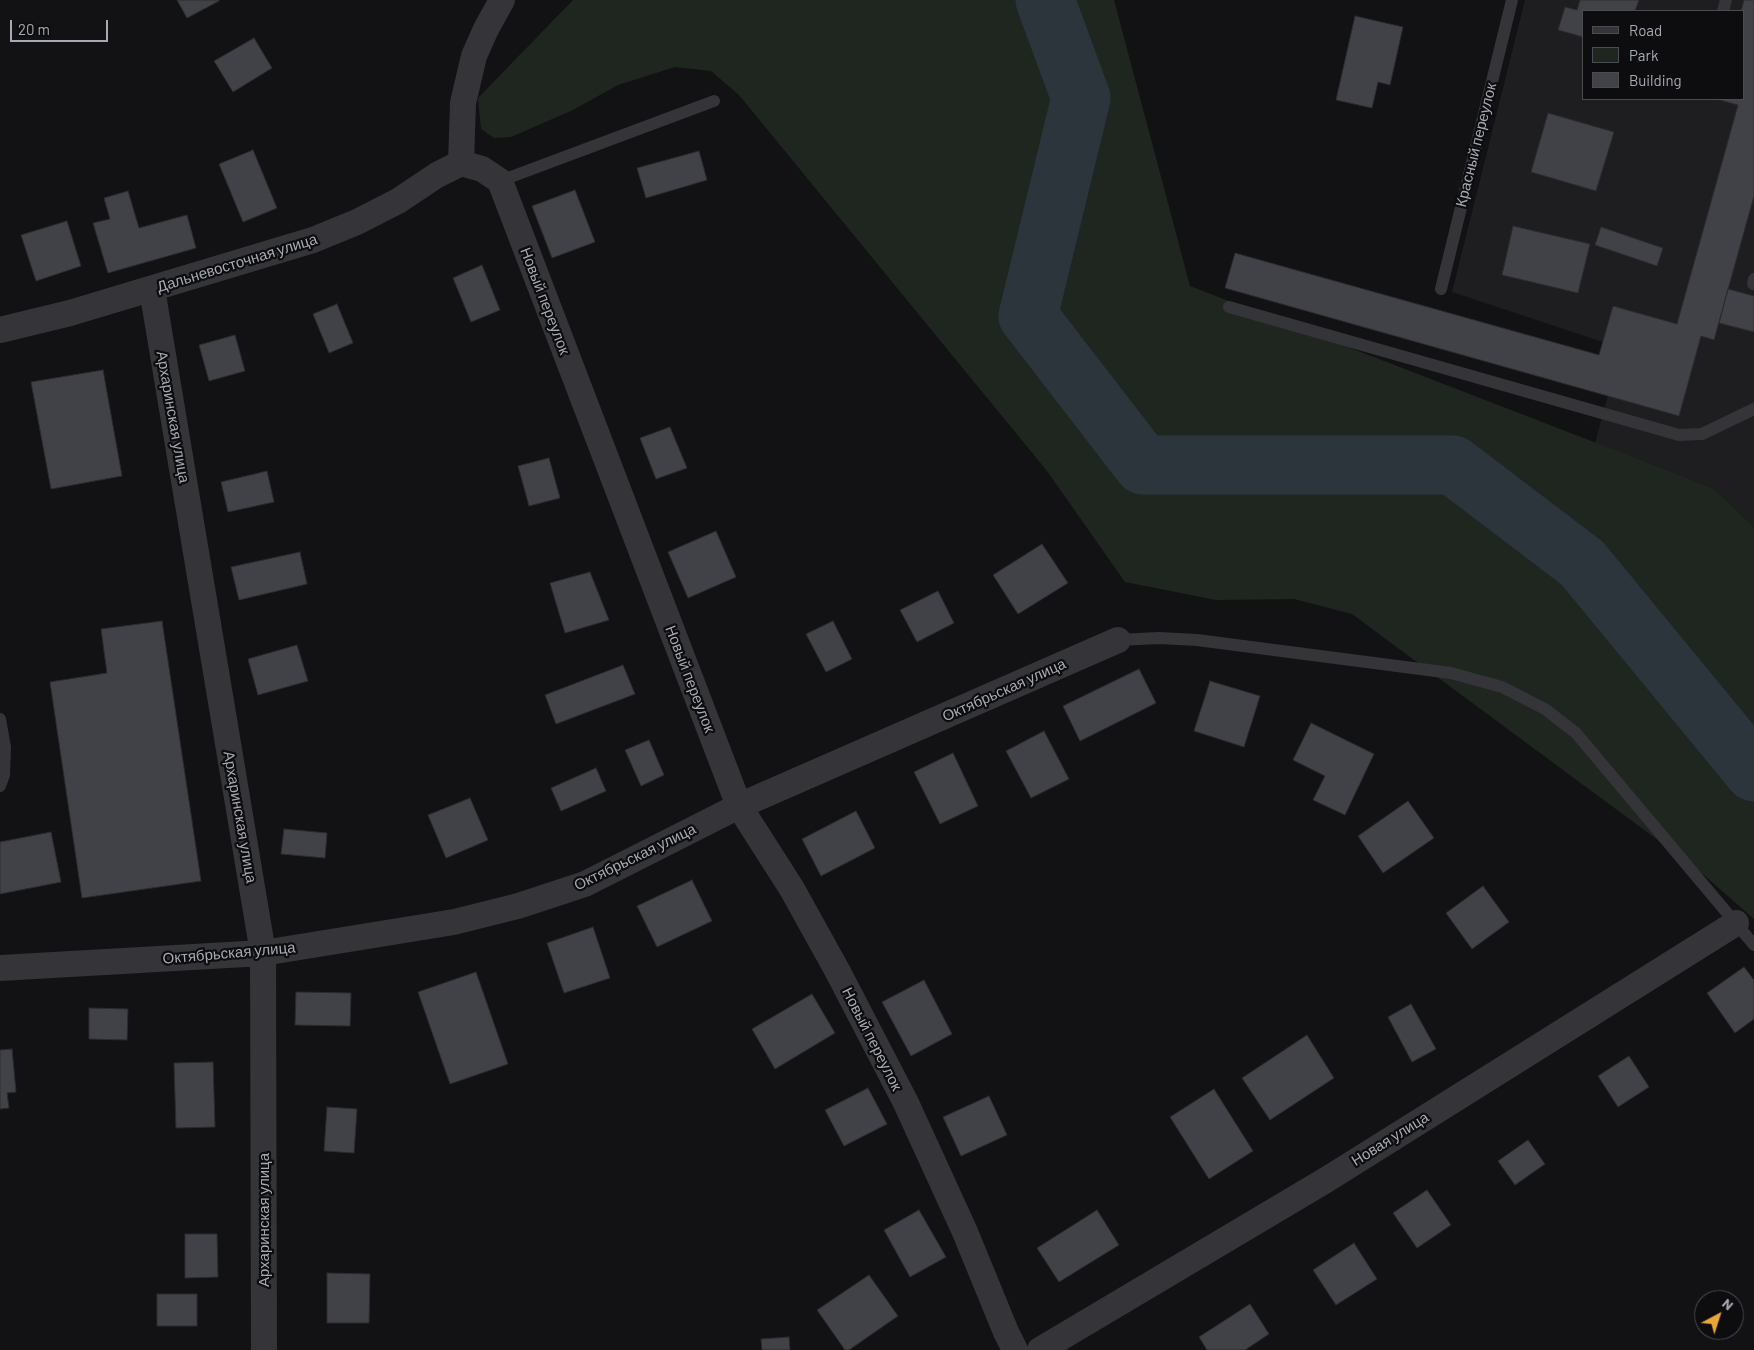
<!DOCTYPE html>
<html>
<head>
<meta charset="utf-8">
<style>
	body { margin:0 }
	#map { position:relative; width:1754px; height:1350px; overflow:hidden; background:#121214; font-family:Barlow,sans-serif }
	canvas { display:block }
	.legend { position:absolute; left:1582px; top:10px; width:162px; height:90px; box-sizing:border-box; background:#0d0d0f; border:1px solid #4a4c51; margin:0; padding:6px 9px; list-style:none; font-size:15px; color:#a5aab4 }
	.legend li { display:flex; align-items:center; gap:10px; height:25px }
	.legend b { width:25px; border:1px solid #4a4c51 }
	.north { position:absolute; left:1694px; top:1290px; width:50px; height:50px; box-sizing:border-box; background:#0d0d0f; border:1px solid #4a4c51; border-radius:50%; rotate:40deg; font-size:14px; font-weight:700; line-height:20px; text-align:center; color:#a5aab4 }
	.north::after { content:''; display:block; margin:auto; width:18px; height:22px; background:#e8a836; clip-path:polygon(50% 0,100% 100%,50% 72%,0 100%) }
	.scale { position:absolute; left:10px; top:20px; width:98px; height:22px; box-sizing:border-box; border:2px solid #a5aab4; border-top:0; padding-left:6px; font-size:15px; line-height:18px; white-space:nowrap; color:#a5aab4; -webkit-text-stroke:4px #0d0d0f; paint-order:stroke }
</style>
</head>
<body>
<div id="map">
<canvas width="1754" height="1350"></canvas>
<ul class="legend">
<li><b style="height:6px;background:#343439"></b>Road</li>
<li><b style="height:14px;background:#1f2620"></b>Park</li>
<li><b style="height:14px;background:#414247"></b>Building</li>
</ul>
<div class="north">N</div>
<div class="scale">20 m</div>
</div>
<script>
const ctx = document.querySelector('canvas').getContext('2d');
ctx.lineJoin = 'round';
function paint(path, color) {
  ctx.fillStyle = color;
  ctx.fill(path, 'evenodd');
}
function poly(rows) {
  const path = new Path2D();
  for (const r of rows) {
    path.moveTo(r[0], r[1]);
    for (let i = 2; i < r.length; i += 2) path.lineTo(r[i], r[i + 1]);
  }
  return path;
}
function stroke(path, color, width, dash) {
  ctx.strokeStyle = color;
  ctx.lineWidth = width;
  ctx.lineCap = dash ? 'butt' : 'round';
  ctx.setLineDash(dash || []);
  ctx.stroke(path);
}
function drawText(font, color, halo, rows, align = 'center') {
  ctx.font = font + ' Barlow,sans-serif';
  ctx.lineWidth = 4.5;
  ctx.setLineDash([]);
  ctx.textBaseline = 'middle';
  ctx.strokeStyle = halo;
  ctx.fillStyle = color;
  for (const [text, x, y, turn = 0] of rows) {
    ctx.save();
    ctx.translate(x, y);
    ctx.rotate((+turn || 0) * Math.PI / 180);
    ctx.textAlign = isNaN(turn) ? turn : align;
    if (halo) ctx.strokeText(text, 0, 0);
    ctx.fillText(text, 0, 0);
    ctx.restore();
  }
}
paint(poly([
	[1525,0,1754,0,1754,527,1713,488,1595,443,1621,348,1452,292],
	[1583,11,1743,11,1743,99,1583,99]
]), '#1e1e21');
paint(poly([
	[573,0,1114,0,1190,286,1713,488,1754,527,1754,919,1697,869,1352,614,1294,599,1216,600,1125,582,1047,471,739,95,711,71,675,67,618,85,573,110,511,137,494,138,481,129,478,98]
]), '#1f2620');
stroke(poly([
	[1045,0,1081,98,1028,316,1143,465,1453,465,1582,563,1754,772]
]), '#2c353c', 59);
const building = poly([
	[177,0,219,0,219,1,187,18,177,0],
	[1580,0,1639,0,1635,11,1583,11,1583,37,1558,30,1565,7,1577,10,1580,0],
	[1744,0,1754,0,1754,196,1714,340,1701,336,1679,416,1225,288,1235,253,1599,355,1613,306,1677,324,1738,105,1716,99,1743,99,1743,11,1741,11,1744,0],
	[1355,16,1403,27,1390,85,1378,82,1372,108,1336,100,1355,16],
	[254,38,272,68,233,92,214,61,254,38],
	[1548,113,1614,132,1596,191,1531,172,1548,113],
	[253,150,277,208,243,222,219,164,253,150],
	[699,151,707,180,646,198,637,168,699,151],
	[575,190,595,242,552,258,532,206,575,190],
	[128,191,139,228,187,215,196,248,108,273,93,223,110,219,104,198,128,191],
	[67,221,81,266,36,281,21,235,67,221],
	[1513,226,1590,244,1578,293,1502,275,1513,226],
	[1601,227,1663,248,1657,266,1595,245,1601,227],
	[482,265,500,310,471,322,453,278,482,265],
	[1728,289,1754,296,1754,332,1719,323,1728,289],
	[337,304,353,343,329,353,313,314,337,304],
	[235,335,245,371,209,381,199,345,235,335],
	[103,370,122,476,51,489,31,382,103,370],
	[670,427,687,468,656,479,640,438,670,427],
	[549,458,560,498,529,506,518,466,549,458],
	[267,471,274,502,228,512,221,482,267,471],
	[716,531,736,577,688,598,668,552,716,531],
	[1042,544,1068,583,1018,614,993,575,1042,544],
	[300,552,307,584,239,600,231,567,300,552],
	[590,572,609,620,565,633,550,583,590,572],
	[938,591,954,623,917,642,900,610,938,591],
	[162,621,201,881,82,898,50,682,107,673,101,629,162,621],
	[833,621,852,659,826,672,806,634,833,621],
	[297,645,308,681,258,695,248,659,297,645],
	[623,665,635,694,556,724,545,695,623,665],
	[1139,669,1156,703,1080,741,1063,706,1139,669],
	[1210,681,1260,696,1244,747,1194,731,1210,681],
	[1311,723,1374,754,1345,815,1313,800,1325,776,1293,760,1311,723],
	[1044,731,1069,779,1031,798,1006,751,1044,731],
	[649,740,664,775,641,786,625,750,649,740],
	[953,753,978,806,940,824,914,772,953,753],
	[596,768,606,791,561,811,551,788,596,768],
	[470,798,488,840,446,858,428,815,470,798],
	[1408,801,1434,838,1383,873,1358,836,1408,801],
	[856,811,875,848,821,876,802,839,856,811],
	[284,829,327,833,325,858,281,854,284,829],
	[51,832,61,882,0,894,0,842,51,832],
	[692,880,712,921,657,947,637,906,692,880],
	[1483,886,1509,922,1472,949,1446,913,1483,886],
	[593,927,610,978,564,993,547,943,593,927],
	[1744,967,1754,980,1754,1019,1735,1033,1707,993,1744,967],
	[476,972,508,1064,450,1084,418,992,476,972],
	[924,980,952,1034,911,1056,882,1002,924,980],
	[296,992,351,993,350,1026,295,1025,296,992],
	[812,994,835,1033,775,1069,752,1029,812,994],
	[1411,1004,1436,1049,1412,1062,1388,1017,1411,1004],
	[89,1008,128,1009,127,1040,89,1039,89,1008],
	[1307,1035,1334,1078,1270,1120,1242,1078,1307,1035],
	[12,1049,16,1092,7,1093,9,1108,0,1109,0,1050,12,1049],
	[1629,1056,1649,1087,1618,1107,1598,1076,1629,1056],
	[213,1062,215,1127,176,1128,174,1063,213,1062],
	[868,1088,887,1124,844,1146,825,1110,868,1088],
	[1214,1089,1253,1151,1209,1179,1170,1117,1214,1089],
	[989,1096,1007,1135,961,1156,943,1117,989,1096],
	[327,1107,357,1109,354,1153,324,1151,327,1107],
	[1528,1140,1545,1164,1515,1185,1498,1161,1528,1140],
	[1427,1190,1451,1225,1417,1248,1393,1213,1427,1190],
	[919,1210,946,1257,910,1277,884,1230,919,1210],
	[1097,1210,1119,1245,1059,1282,1037,1248,1097,1210],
	[185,1234,217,1234,218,1277,185,1278,185,1234],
	[1354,1243,1377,1279,1336,1305,1313,1270,1354,1243],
	[327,1273,370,1274,369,1323,327,1323,327,1273],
	[869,1275,898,1316,849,1350,845,1350,817,1310,869,1275],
	[157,1294,197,1294,197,1326,157,1326,157,1294],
	[1250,1304,1269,1334,1245,1350,1207,1350,1199,1337,1250,1304],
	[789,1337,790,1350,762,1350,761,1339,789,1337]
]);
paint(building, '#414247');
stroke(building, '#2c2c30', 1);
stroke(poly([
	[1723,11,1726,0],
	[500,181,714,101],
	[1753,284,1754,279],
	[1441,289,1512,0],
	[1229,307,1679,435,1702,434,1754,409],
	[1118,640,1159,638,1197,640,1451,673,1502,687,1545,709,1576,733,1754,945],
	[0,719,5,747,4,775,0,786]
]), '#343439', 12);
stroke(poly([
	[461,163,482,169,500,181,739,806,792,889,838,972,906,1103,965,1232,1006,1332,1015,1350],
	[461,163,463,103,474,56,486,29,502,0],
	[152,289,263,953,264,1350],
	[0,330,70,313,313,240,357,222,398,201,437,175,461,163],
	[0,968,263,953,454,922,518,906,585,884,739,806,1118,640],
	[1040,1350,1326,1180,1736,923]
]), '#343439', 26);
drawText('15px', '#a5aab4', '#0d0d0f', [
	["Красный переулок",1476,145,-76],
	["Дальневосточная улица",237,263,-17],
	["Новый переулок",545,301,69],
	["Архаринская улица",173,417,80],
	["Новый переулок",690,679,69],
	["Октябрьская улица",1004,690,-24],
	["Архаринская улица",240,817,80],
	["Октябрьская улица",635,857,-26],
	["Октябрьская улица",229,953,-5],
	["Новый переулок",872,1039,63],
	["Новая улица",1390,1139,-32],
	["Архаринская улица",264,1220,-90]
]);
</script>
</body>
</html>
